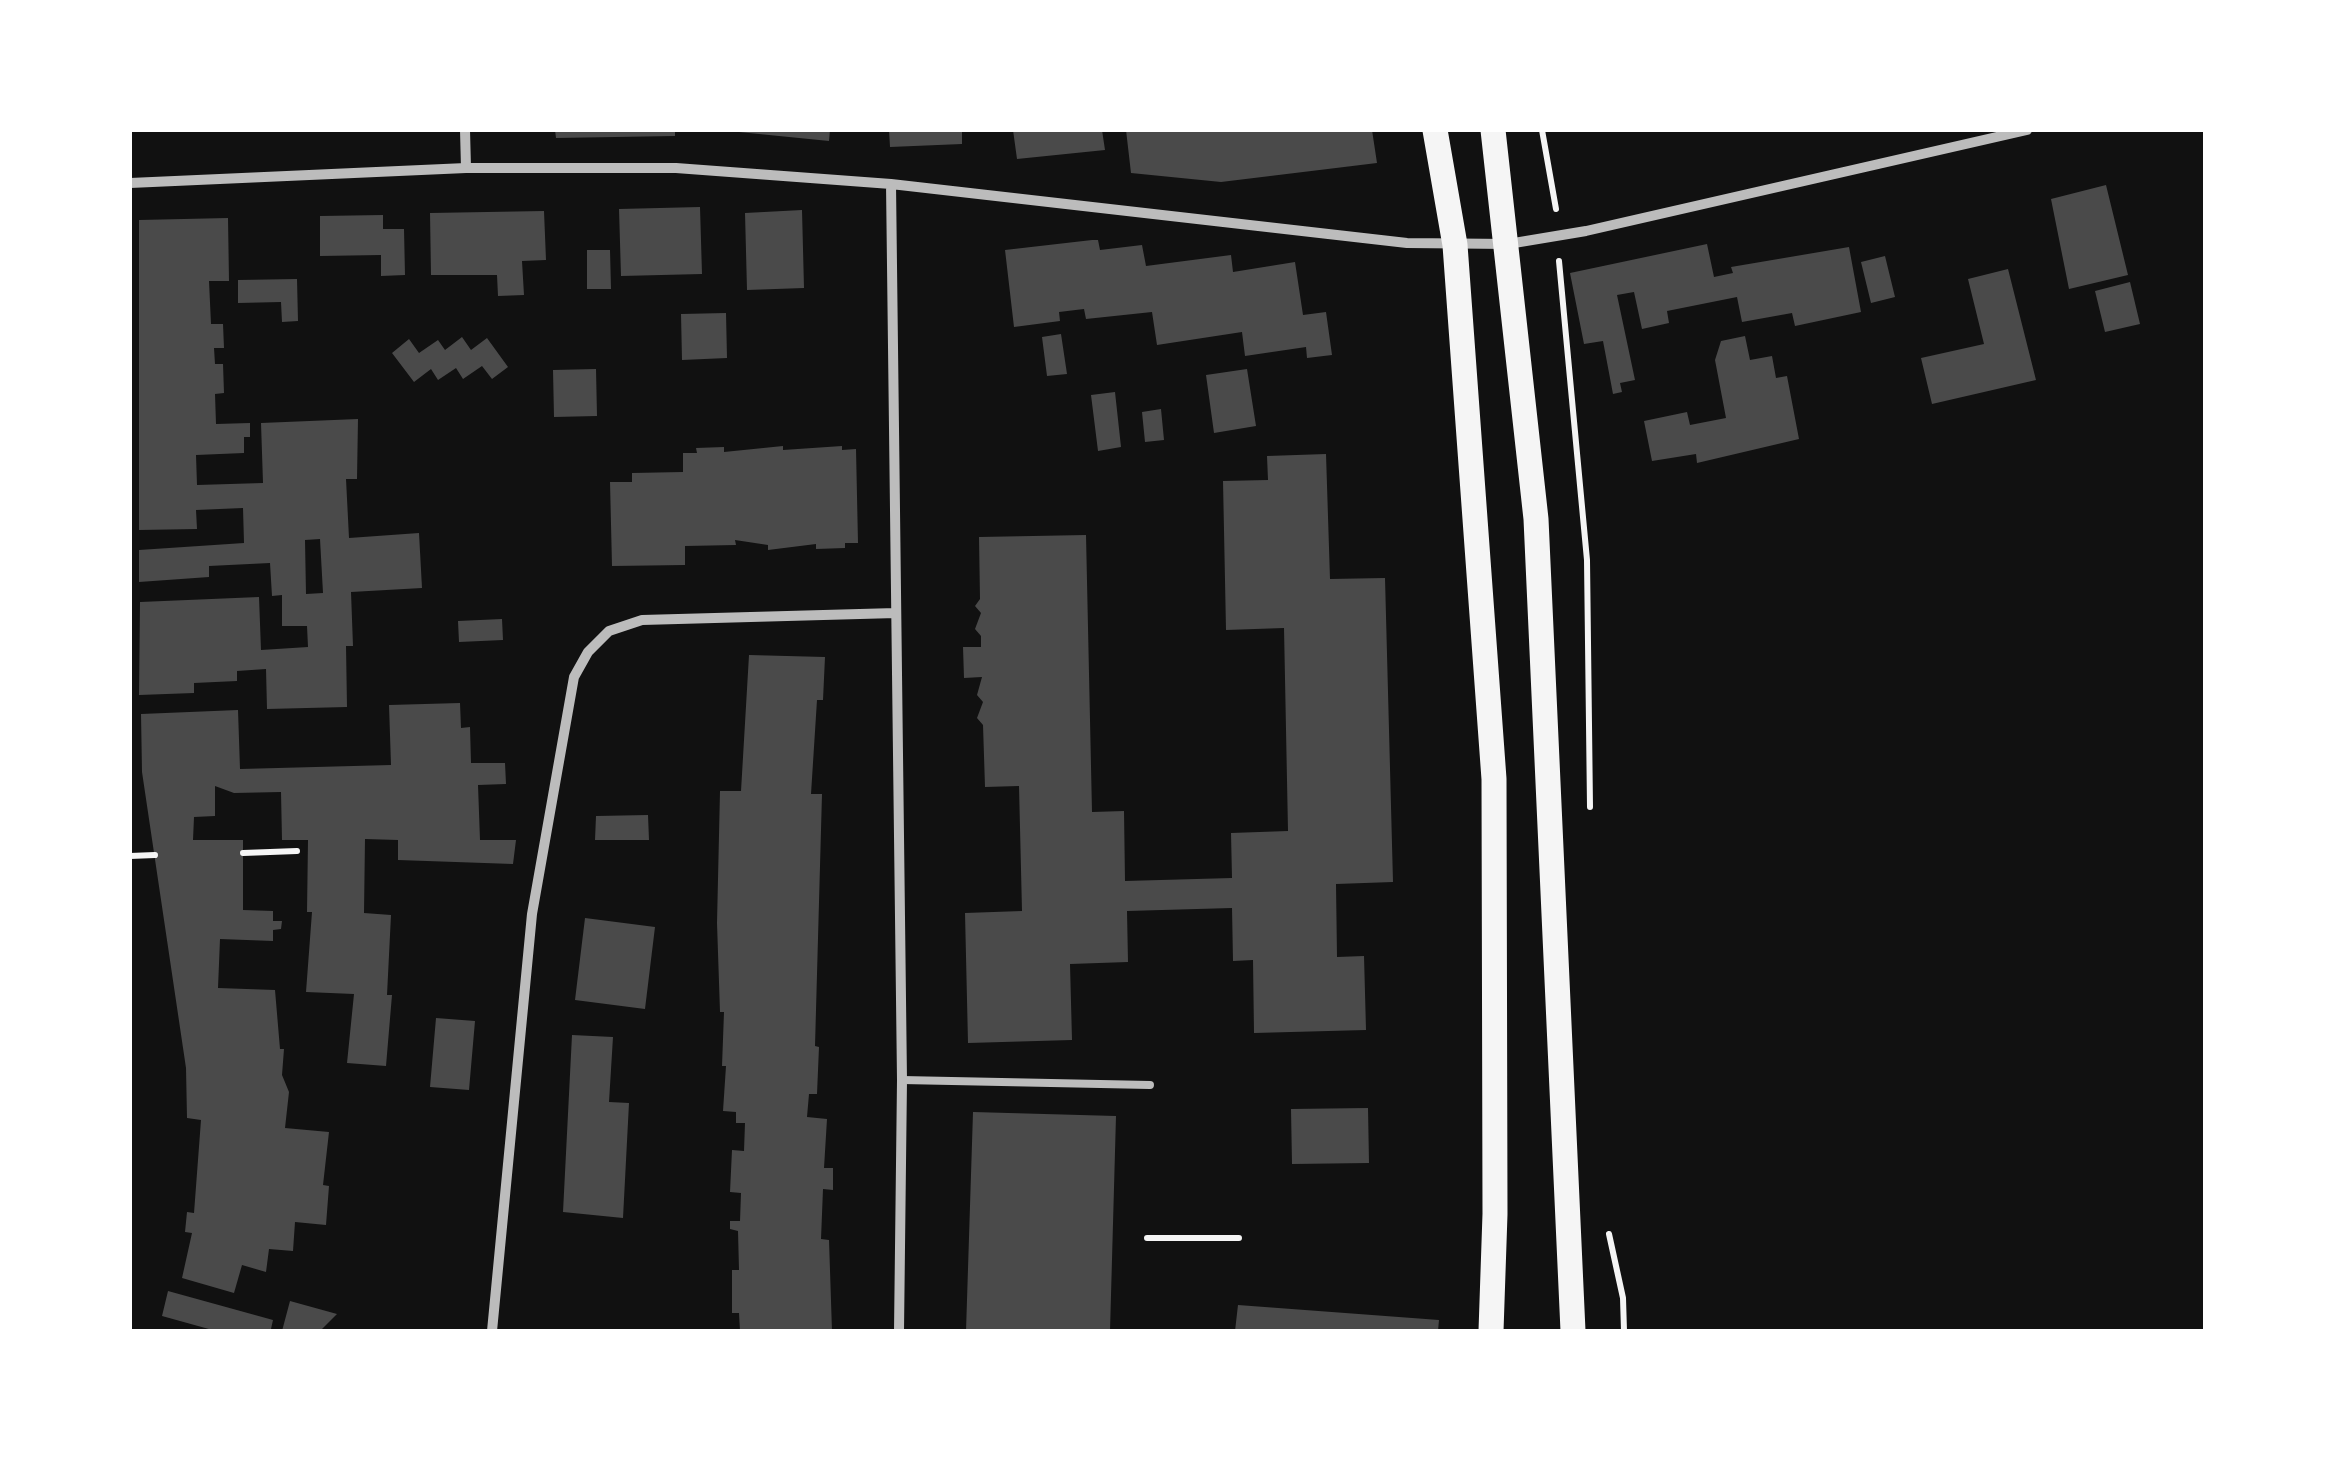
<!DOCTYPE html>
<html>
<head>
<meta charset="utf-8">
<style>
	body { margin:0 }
	#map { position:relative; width:2335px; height:1461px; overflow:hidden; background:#111; font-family:"PT Sans",sans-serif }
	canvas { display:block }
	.frame { position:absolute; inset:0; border:132px solid #fff; pointer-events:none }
</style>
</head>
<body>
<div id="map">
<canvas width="2335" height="1461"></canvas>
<div class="frame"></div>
</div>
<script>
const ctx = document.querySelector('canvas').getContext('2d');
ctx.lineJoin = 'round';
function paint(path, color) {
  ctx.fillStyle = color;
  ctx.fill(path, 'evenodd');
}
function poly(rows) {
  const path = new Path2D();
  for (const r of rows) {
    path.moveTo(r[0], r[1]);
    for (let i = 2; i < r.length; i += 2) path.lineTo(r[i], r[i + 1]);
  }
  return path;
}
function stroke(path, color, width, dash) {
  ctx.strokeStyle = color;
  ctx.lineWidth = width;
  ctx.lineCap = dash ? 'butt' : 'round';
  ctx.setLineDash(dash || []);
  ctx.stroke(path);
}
paint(poly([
	[555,130,675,130,675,136,556,138],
	[719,130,830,130,829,141],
	[889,130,962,130,962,144,890,147],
	[1013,130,1102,130,1105,150,1017,159],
	[1126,130,1372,130,1377,163,1221,182,1131,173],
	[2106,185,2128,275,2069,289,2051,199],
	[700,207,702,274,621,276,619,209],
	[802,210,804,288,747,290,745,213],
	[544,211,546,260,522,261,524,295,498,296,497,275,431,275,430,213],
	[383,215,383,229,404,229,405,275,381,276,381,255,320,256,320,216],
	[228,218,229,281,209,281,211,324,223,324,224,348,214,348,215,364,223,364,224,393,215,394,216,424,250,423,250,437,244,437,244,453,196,455,197,485,263,483,261,423,358,419,357,479,346,479,349,538,419,533,422,588,351,592,353,646,346,646,347,707,267,709,266,669,237,671,237,681,194,683,194,693,139,695,140,602,259,597,261,650,308,647,307,626,282,626,282,595,272,596,270,563,209,566,209,577,139,582,139,550,244,543,243,508,196,510,197,529,139,530,139,220],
	[320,539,323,593,306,594,305,540],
	[1092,240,1098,240,1100,250,1142,245,1146,266,1231,255,1233,272,1295,262,1303,315,1326,312,1332,355,1307,358,1306,347,1245,356,1242,332,1157,345,1152,312,1086,319,1084,309,1059,312,1060,321,1014,327,1005,250],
	[1707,244,1714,277,1733,273,1731,267,1849,247,1861,312,1795,326,1792,313,1742,322,1737,297,1667,311,1669,323,1642,329,1634,292,1617,295,1635,380,1620,383,1622,392,1613,394,1603,341,1584,344,1570,273],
	[587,250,610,250,611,289,587,289],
	[1885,256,1895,297,1871,303,1861,262],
	[2008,269,2036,380,1932,404,1921,358,1984,344,1968,279],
	[297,279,298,321,282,322,281,302,238,303,238,280],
	[2130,282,2140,324,2105,332,2095,291],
	[726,313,727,358,682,360,681,314],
	[1061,334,1067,374,1047,376,1042,337],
	[1745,336,1750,360,1772,356,1776,378,1787,376,1799,439,1697,463,1696,454,1652,461,1644,421,1687,412,1690,425,1726,418,1715,360,1721,341],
	[462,337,471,350,487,338,508,367,492,379,482,366,463,379,456,368,438,380,431,369,414,382,392,353,409,339,419,353,438,340,445,350],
	[596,369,597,416,554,417,553,370],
	[1247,369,1256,426,1214,433,1206,375],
	[1115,392,1121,447,1098,451,1091,395],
	[1161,409,1164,440,1145,442,1142,412],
	[783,446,783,450,842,446,842,450,856,449,858,543,845,543,845,548,816,549,816,544,768,550,768,545,735,540,736,545,685,546,685,565,612,566,610,482,632,482,632,473,683,472,683,453,697,453,696,448,724,447,724,452],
	[1326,454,1330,579,1385,578,1393,882,1336,884,1337,957,1364,956,1366,1030,1254,1033,1253,960,1233,961,1232,908,1127,911,1128,962,1070,964,1072,1040,968,1043,965,913,1022,911,1019,786,985,787,983,725,977,718,983,702,977,695,982,677,964,678,963,647,981,647,981,636,975,629,981,613,975,606,980,599,979,537,1086,535,1092,812,1124,811,1125,881,1232,878,1231,833,1288,831,1284,628,1226,630,1223,481,1268,480,1267,456],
	[502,619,503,640,459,642,458,621],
	[749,655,825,657,823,700,817,700,811,794,822,794,815,1046,819,1047,817,1094,809,1094,807,1117,827,1119,824,1168,833,1168,833,1190,823,1189,821,1239,829,1240,832,1331,740,1331,739,1313,732,1313,732,1270,739,1270,738,1231,730,1229,730,1221,740,1221,741,1193,730,1192,732,1150,744,1151,745,1123,736,1123,736,1112,723,1111,726,1066,722,1066,724,1012,720,1012,717,923,720,791,741,791],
	[460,703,461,728,470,727,471,763,505,763,506,784,478,785,480,840,516,840,513,864,398,860,398,840,365,839,364,913,391,915,387,995,392,995,386,1066,347,1063,354,994,306,992,312,912,307,912,308,840,282,840,281,792,234,793,215,786,215,816,194,817,193,840,243,840,243,910,273,911,273,921,282,921,281,929,273,930,273,941,220,939,218,988,275,990,280,1049,284,1049,282,1075,289,1092,285,1128,329,1132,323,1185,329,1186,326,1225,295,1222,293,1251,269,1249,266,1272,242,1265,234,1293,182,1278,192,1233,185,1232,187,1212,194,1213,201,1120,187,1118,186,1068,142,772,141,714,238,710,240,769,391,765,389,705],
	[648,815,649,840,595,840,596,816],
	[585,918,655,927,645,1009,575,1000],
	[436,1018,475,1021,469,1090,430,1087],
	[572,1035,613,1037,609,1102,629,1103,623,1218,563,1212],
	[1368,1108,1369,1163,1292,1164,1291,1109],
	[973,1112,1116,1116,1110,1331,966,1331],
	[168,1291,273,1320,271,1329,216,1331,162,1316],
	[290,1301,337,1314,320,1331,282,1331],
	[1238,1305,1439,1320,1438,1331,1235,1331]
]), '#4a4a4a');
stroke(poly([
	[1542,130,1556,209],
	[1559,261,1587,560,1590,807],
	[243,853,297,851],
	[130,856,155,855],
	[1609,1234,1623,1298,1624,1331],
	[1147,1238,1239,1238]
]), '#f5f5f5', 6);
stroke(poly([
	[902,1080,1150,1085]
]), '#bcbcbc', 8);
stroke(poly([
	[465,130,466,168],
	[130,183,466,168,676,168,891,184,1407,243,1508,244,1586,231,2027,130],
	[891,184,902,1080,899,1331],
	[492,1331,532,914,574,677,588,652,609,631,642,620,896,613]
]), '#bcbcbc', 10);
stroke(poly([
	[1435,130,1455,245,1494,779,1495,1214,1491,1331],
	[1493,130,1536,519,1573,1331]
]), '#f5f5f5', 25);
</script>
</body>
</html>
